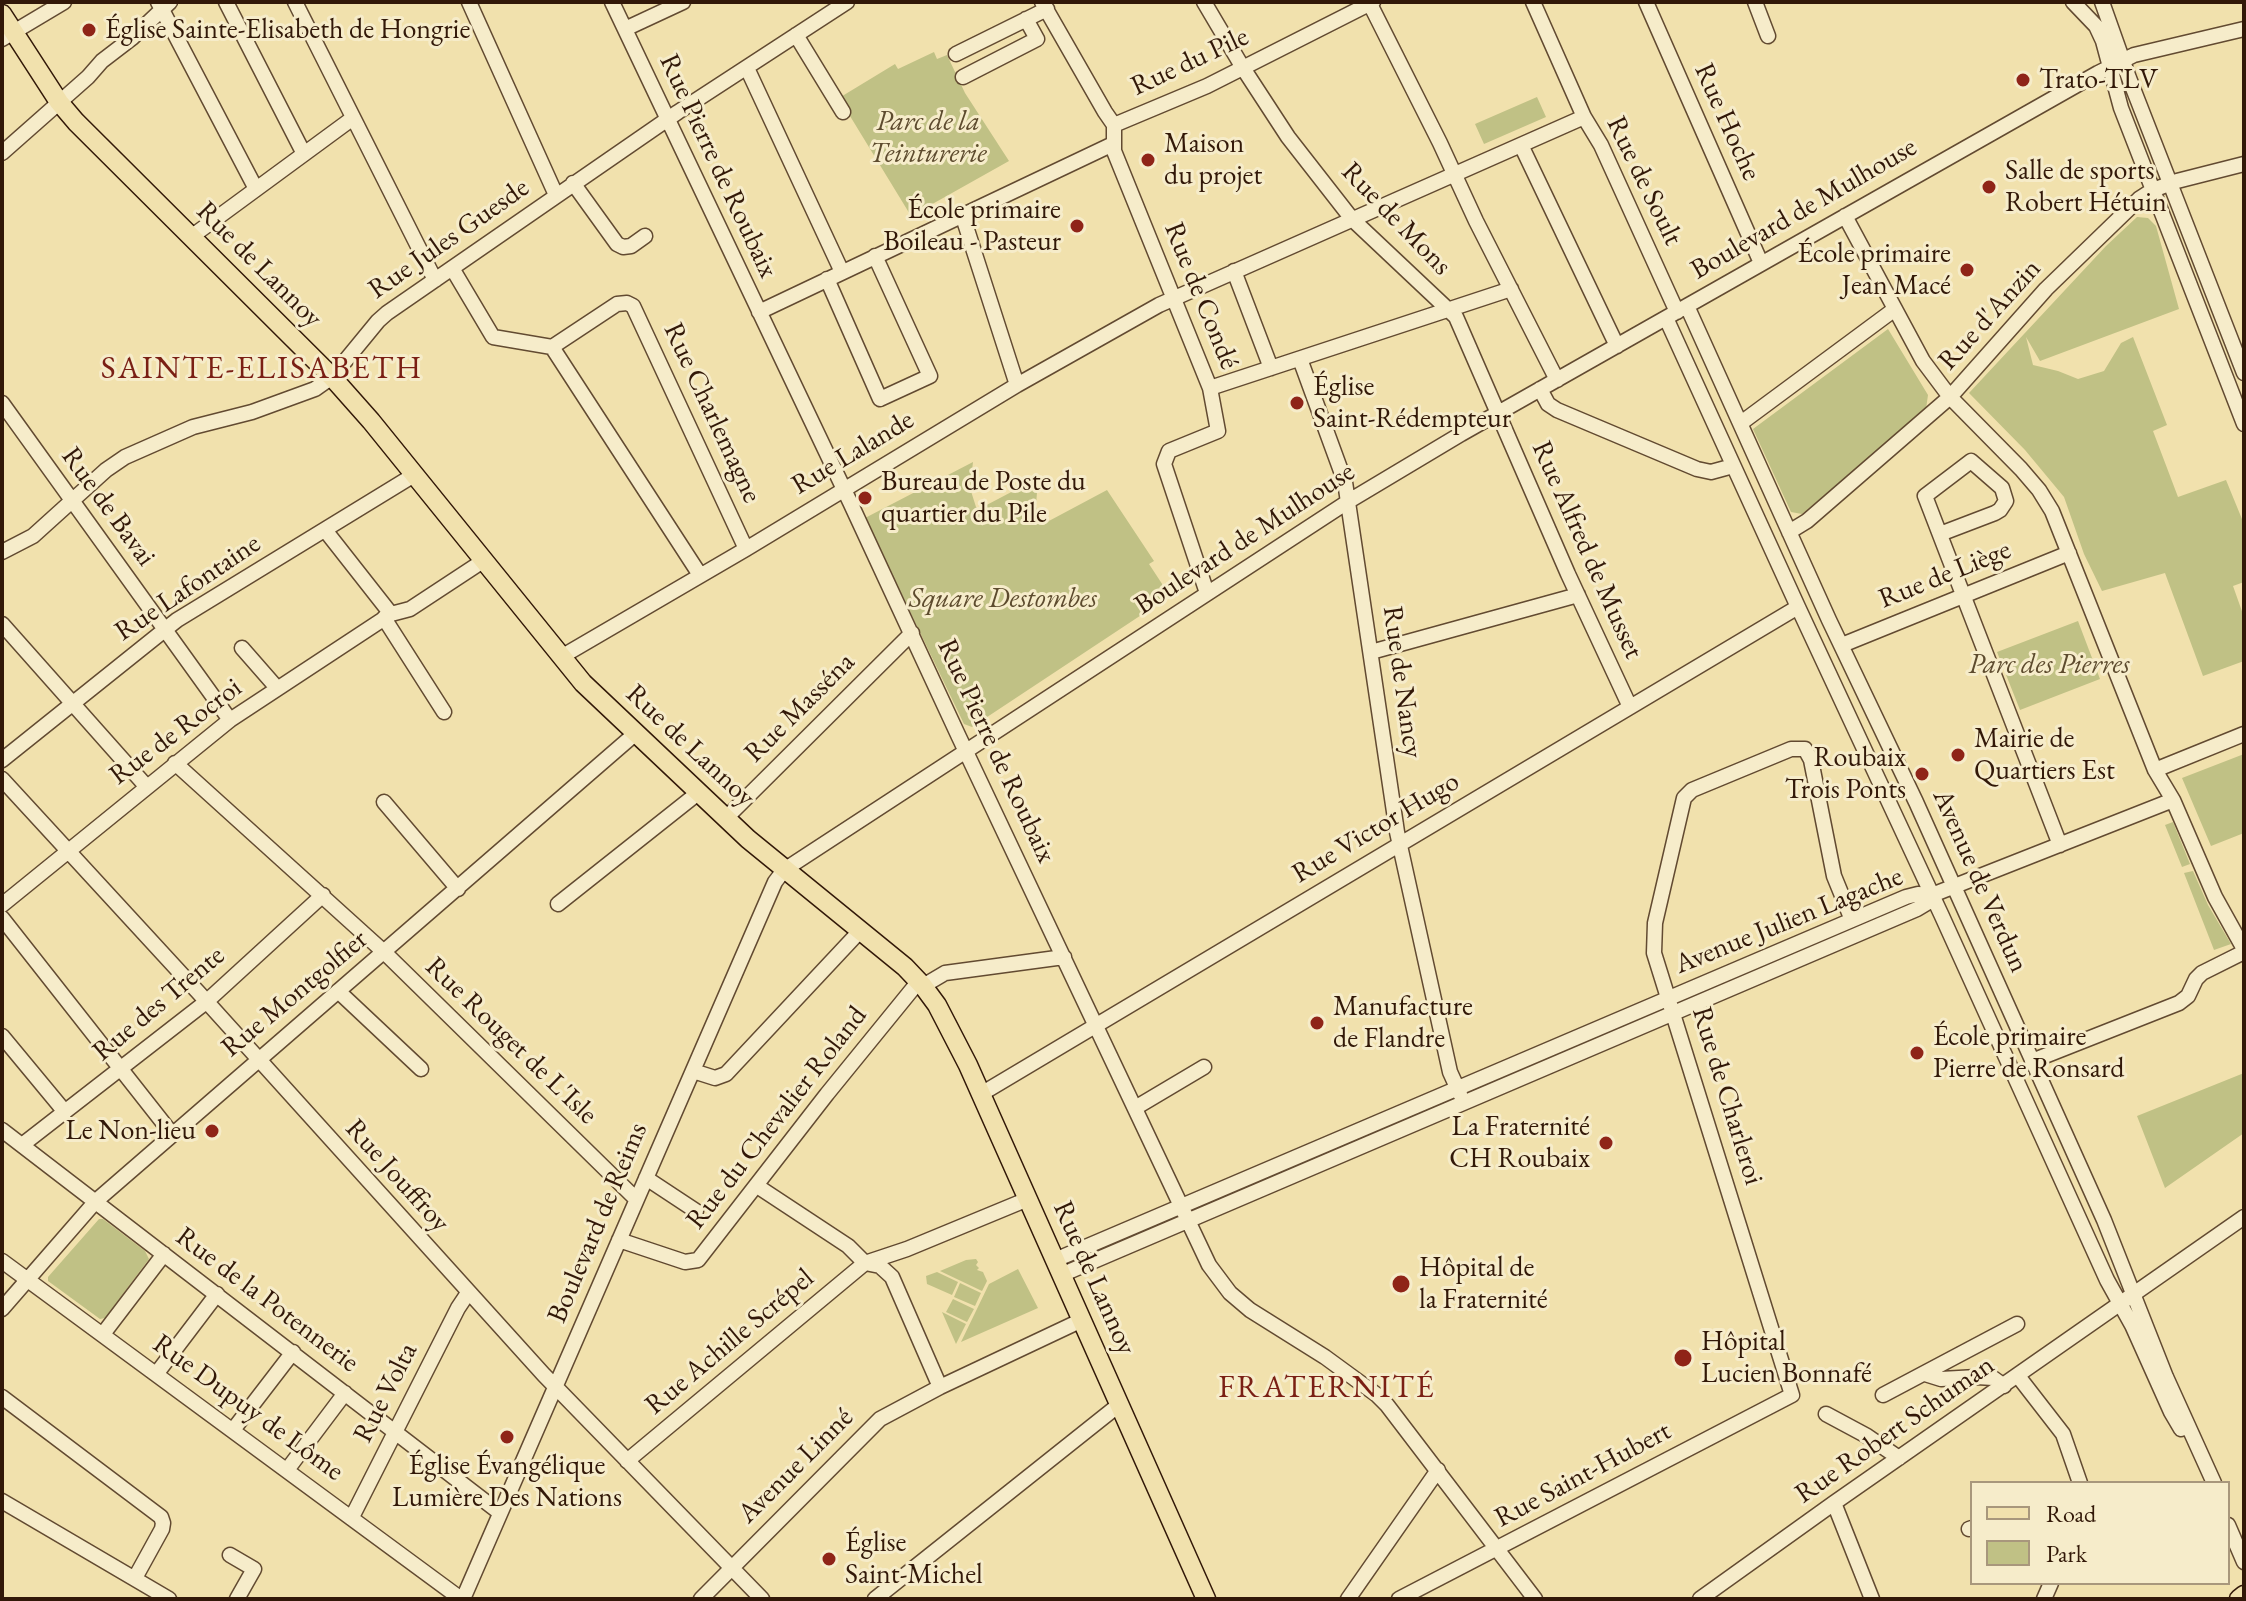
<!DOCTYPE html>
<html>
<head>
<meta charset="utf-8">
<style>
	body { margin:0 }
	#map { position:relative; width:2246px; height:1601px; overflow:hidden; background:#f1e1ad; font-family:"EB Garamond",serif }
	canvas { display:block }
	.frame { position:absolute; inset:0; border:4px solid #321808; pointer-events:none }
	.legend { position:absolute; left:1970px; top:1481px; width:260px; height:104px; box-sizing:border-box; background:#f6ecca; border:2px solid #a8977c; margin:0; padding:10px 14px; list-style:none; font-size:24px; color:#321808 }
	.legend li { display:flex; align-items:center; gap:16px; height:40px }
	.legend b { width:40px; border:2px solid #a8977c }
</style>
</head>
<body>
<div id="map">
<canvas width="2246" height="1601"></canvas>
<div class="frame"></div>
<ul class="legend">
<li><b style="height:10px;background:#f1e1ad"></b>Road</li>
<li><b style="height:22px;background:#c0c185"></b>Park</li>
</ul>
</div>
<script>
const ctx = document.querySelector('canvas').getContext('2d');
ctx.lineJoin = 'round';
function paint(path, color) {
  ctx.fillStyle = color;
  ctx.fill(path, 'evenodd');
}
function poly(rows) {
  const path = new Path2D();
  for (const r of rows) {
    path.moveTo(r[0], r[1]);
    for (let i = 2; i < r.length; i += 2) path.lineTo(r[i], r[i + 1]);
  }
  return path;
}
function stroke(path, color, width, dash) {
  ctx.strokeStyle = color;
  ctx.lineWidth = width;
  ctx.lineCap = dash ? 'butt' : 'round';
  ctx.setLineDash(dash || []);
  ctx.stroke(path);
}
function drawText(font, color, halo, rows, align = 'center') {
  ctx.font = font + ' "EB Garamond",serif';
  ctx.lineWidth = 6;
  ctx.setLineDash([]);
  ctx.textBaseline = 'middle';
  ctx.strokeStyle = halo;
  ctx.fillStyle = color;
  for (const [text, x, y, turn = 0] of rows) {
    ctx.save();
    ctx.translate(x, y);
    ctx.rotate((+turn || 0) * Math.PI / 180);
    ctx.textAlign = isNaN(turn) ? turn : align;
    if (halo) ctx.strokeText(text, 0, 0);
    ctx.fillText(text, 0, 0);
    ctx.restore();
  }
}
paint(poly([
	[934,52,937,59,947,55,965,93,1009,161,911,216,839,98,895,64,898,69],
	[1537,97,1546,117,1484,144,1475,124],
	[2137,217,2148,218,2156,226,2179,309,2040,361,2026,337,2033,365,2058,371,2078,379,2104,371,2121,343,2133,337,2167,425,2153,431,2178,497,2226,480,2244,524,2244,582,2233,586,2244,617,2244,661,2203,676,2165,573,2102,591,2084,554,2064,497,2025,450,1969,393,2106,246],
	[1888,329,1928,395,1926,409,1802,514,1791,512,1753,429],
	[973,462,970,488,976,507,979,509,1038,478,1036,506,1040,518,1047,522,1107,490,1154,561,1149,564,1170,596,972,727,964,724,865,518],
	[2078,621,2100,679,2020,710,1997,652],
	[2244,754,2244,833,2211,846,2182,778],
	[2173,822,2190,864,2182,867,2165,825],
	[2193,871,2208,905,2231,944,2214,950,2184,873],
	[2244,1073,2244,1133,2165,1188,2137,1116],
	[99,1219,103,1219,145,1251,149,1259,105,1318,100,1319,48,1281,48,1277],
	[976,1259,978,1262,976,1265,979,1268,977,1270,983,1272,987,1281,982,1291,940,1271,966,1260],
	[1018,1269,1038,1308,961,1342,989,1284],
	[937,1272,958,1282,952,1295,927,1284,926,1276],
	[960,1283,981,1293,975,1306,954,1297],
	[953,1299,974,1309,967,1322,946,1312],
	[942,1312,966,1324,956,1344]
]), '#c0c185');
const minor = poly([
	[158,2,256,189],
	[226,2,304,154],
	[295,2,435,280],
	[469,2,556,195],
	[612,2,850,502,959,737,1209,1265,1230,1293,1250,1310,1325,1357,1377,1395,1387,1405,1535,1599],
	[1042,2,1105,112,1114,125,1114,151,1210,388,1218,431,1169,451,1164,464,1207,593],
	[1204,2,1243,68,1288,137,1352,219,1456,317,1568,574,1630,707],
	[1369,2,1440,143,1476,221,1557,380],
	[1533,2,1584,117,1601,145,1677,312],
	[1646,2,1761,263],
	[1755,2,1768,36],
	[2073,2,2096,26,2103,41,2121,108,2244,424],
	[2102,2,2129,78,2244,373],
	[625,29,683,2],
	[796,35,843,112],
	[2,39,64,2],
	[956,54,1047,9],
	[747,68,842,272],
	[963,77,1037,39,1026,19],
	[1114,125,1207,86,1373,2],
	[1521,145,1617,346],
	[2,153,88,77,102,61,132,38,170,2],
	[573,183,617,244,623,247,631,246,645,236],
	[962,214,1017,385],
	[1845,216,1923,361,1950,397,2021,469,2039,490,2052,511,2155,770,2173,800,2215,897,2244,949],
	[191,237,353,118],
	[452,268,493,337,552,347,700,575],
	[1234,271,1271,368],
	[827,279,880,399,930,376,875,256],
	[1687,306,1829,620,1916,802,2104,1220,2166,1377,2214,1483],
	[759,312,1113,144],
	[1666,318,1798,607,1941,914,2107,1280,2132,1325,2171,1412,2181,1429],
	[552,347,617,304,627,303,633,306,746,549],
	[1300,359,1345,482,1397,832,1450,1072,1460,1094],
	[1210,388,1511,289],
	[1540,389,1548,404,1557,410,1697,469,1711,472,1733,466],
	[2,403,230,720],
	[1741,423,1895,309],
	[325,530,391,614],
	[1789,532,1807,521,1950,397,2046,289,2139,199,2153,190,2177,181,2244,164],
	[1940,534,1995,513,2000,510,2006,501,2002,488,1971,461,1925,496,1967,605,2060,845],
	[2,552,33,536,106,470,125,457,193,427,252,412,315,389,332,377,378,321,387,313,678,112,847,2],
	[384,618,444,712],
	[2,624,146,786],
	[1842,645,2069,553],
	[242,648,277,688],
	[1371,652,1578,595],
	[561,657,746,549,1017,385,1159,305,1584,117],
	[2,760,177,620,414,475],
	[175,763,384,952,636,1199],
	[2155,770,2244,734],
	[2,779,198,992,544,1375,762,1599],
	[384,802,458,889],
	[725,819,912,633],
	[558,904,698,793],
	[2,905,230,720,391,614,410,609,483,561],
	[2,918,172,1134],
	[923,986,945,973,1064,957],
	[338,991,421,1069],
	[2,1036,65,1112],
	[2032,1061,2179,1003,2188,996,2196,979,2202,973,2244,952],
	[693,1071,715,1078,726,1074,860,931],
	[981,1094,1798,607],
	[1135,1108,1204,1067],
	[2,1130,499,1512],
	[22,1145,206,1002,323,895],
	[646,1178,696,1211],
	[757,1186,848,1246,865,1263],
	[619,1240,685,1262,698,1260,827,1094,919,981],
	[1055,1260,1906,897,1918,894,1932,895,2173,800],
	[2,1261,461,1599],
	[865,1263,880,1266,892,1277,940,1387],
	[1061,1275,1917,909,1927,903,1932,895],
	[2,1309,96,1201,636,733],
	[103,1334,164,1254],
	[157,1373,217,1294],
	[1925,1374,1941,1379,1977,1377,1993,1378,2004,1386],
	[2018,1376,2063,1434,2080,1483],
	[1883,1395,2017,1324],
	[2,1397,161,1517,163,1523,162,1529,135,1578],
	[1826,1414,1867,1436,1899,1458],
	[233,1430,293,1352],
	[627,1461,865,1263,907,1249,1028,1199],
	[287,1470,345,1393],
	[2,1501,169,1599],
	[1834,1503,1872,1599],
	[352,1517,458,1308,468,1293],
	[2228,1525,2244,1562],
	[1969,1529,1972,1528],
	[230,1555,254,1569,237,1599],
	[463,1599,775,882,784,870,1349,501,1461,434,2098,73,2134,55,2244,29],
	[701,1599,880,1419,940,1387,1082,1320],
	[875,1599,1120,1404],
	[1348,1599,1438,1470],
	[1399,1599,1792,1395,1654,953,1655,923,1684,798,1692,790,1791,749,1805,749,1811,760,1834,876,1852,920],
	[1700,1599,1834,1503,2244,1217],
	[2044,1599,2051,1583]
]);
const major = poly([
	[2,14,59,102,76,122,332,377,371,421,583,683,748,839,905,967,923,986,937,1005,968,1065,1206,1599],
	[2239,1599,2244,1595]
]);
stroke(minor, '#624a31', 17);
stroke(major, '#321808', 21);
stroke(minor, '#f6ecca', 14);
stroke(major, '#f1e1ad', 18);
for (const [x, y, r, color] of [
	[89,30,8,"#8f2418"],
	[2023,80,8,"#8f2418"],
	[1148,160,8,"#8f2418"],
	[1989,187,8,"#8f2418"],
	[1077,226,8,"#8f2418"],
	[1967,270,8,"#8f2418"],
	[1297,403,8,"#8f2418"],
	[865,498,8,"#8f2418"],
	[1958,755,8,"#8f2418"],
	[1922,774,8,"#8f2418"],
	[1317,1023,8,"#8f2418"],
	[1917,1053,8,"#8f2418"],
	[212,1131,8,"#8f2418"],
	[1606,1143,8,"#8f2418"],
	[1401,1284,10,"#8f2418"],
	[1683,1358,10,"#8f2418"],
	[507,1437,8,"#8f2418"],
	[829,1559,8,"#8f2418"]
]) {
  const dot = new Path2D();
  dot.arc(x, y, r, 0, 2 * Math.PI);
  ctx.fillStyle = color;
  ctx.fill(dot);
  stroke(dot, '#f6ecca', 3);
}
drawText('28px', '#321808', '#f6ecca', [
	["Église Sainte-Elisabeth de Hongrie",105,30],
	["Trato-TLV",2039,80],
	["Maison",1164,144],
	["du projet",1164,176],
	["Salle de sports",2005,171],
	["Robert Hétuin",2005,203],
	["École primaire",1061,210,"right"],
	["Boileau - Pasteur",1061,242,"right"],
	["École primaire",1951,254,"right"],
	["Jean Macé",1951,286,"right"],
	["Église",1313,387],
	["Saint-Rédempteur",1313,419],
	["Bureau de Poste du",881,482],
	["quartier du Pile",881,514],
	["Mairie de",1974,739],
	["Quartiers Est",1974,771],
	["Roubaix",1906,758,"right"],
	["Trois Ponts",1906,790,"right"],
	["Manufacture",1333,1007],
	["de Flandre",1333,1039],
	["École primaire",1933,1037],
	["Pierre de Ronsard",1933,1069],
	["La Fraternité",1590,1127,"right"],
	["CH Roubaix",1590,1159,"right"],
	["Le Non-lieu",196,1131,"right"],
	["Hôpital de",1419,1268],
	["la Fraternité",1419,1300],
	["Hôpital",1701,1342],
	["Lucien Bonnafé",1701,1374],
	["Église Évangélique",507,1466,"center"],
	["Lumière Des Nations",507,1498,"center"],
	["Église",845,1543],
	["Saint-Michel",845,1575]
], 'left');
drawText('28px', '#321808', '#f6ecca', [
	["Rue du Pile",1190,62,-25],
	["Rue Hoche",1727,122,66],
	["Rue Pierre de Roubaix",718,166,65],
	["Rue de Soult",1644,181,64],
	["Boulevard de Mulhouse",1804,209,-30],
	["Rue de Mons",1396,219,46],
	["Rue Jules Guesde",449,239,-35],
	["Rue de Lannoy",259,265,45],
	["Rue de Condé",1201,296,68],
	["Rue d'Anzin",1990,315,-48],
	["Rue Charlemagne",712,413,65],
	["Rue Lalande",853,453,-31],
	["Rue de Bavai",108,507,54],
	["Boulevard de Mulhouse",1245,539,-33],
	["Rue Alfred de Musset",1587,550,66],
	["Rue de Liège",1945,575,-22],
	["Rue Lafontaine",188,588,-34],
	["Rue de Nancy",1402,682,82],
	["Rue Masséna",800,708,-45],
	["Rue de Rocroi",176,732,-37],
	["Rue de Lannoy",690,746,43],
	["Rue Pierre de Roubaix",996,751,65],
	["Rue Victor Hugo",1376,828,-31],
	["Avenue de Verdun",1980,881,66],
	["Avenue Julien Lagache",1789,921,-22],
	["Rue Montgolfier",295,994,-40],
	["Rue des Trente",159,1004,-40],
	["Rue Rouget de L'Isle",511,1041,44],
	["Rue de Charleroi",1727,1096,73],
	["Rue du Chevalier Roland",777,1118,-52],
	["Rue Jouffroy",397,1176,48],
	["Boulevard de Reims",598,1223,-67],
	["Rue de Lannoy",1094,1278,66],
	["Rue de la Potennerie",267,1300,37],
	["Rue Achille Scrépel",730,1342,-40],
	["Rue Volta",386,1393,-63],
	["Rue Dupuy de Lôme",248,1408,36],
	["Rue Robert Schuman",1895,1430,-35],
	["Avenue Linné",796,1466,-45],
	["Rue Saint-Hubert",1583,1475,-28]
]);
drawText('italic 28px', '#5d4b2e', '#f6ecca', [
	["Parc de la",928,122],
	["Teinturerie",928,154],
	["Square Destombes",1003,599],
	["Parc des Pierres",2049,665]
]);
ctx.letterSpacing = '2px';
drawText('32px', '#7a1f14', '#f6ecca', [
	["SAINTE-ELISABETH",262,369],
	["FRATERNITÉ",1327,1388]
]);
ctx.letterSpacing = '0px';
</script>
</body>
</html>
